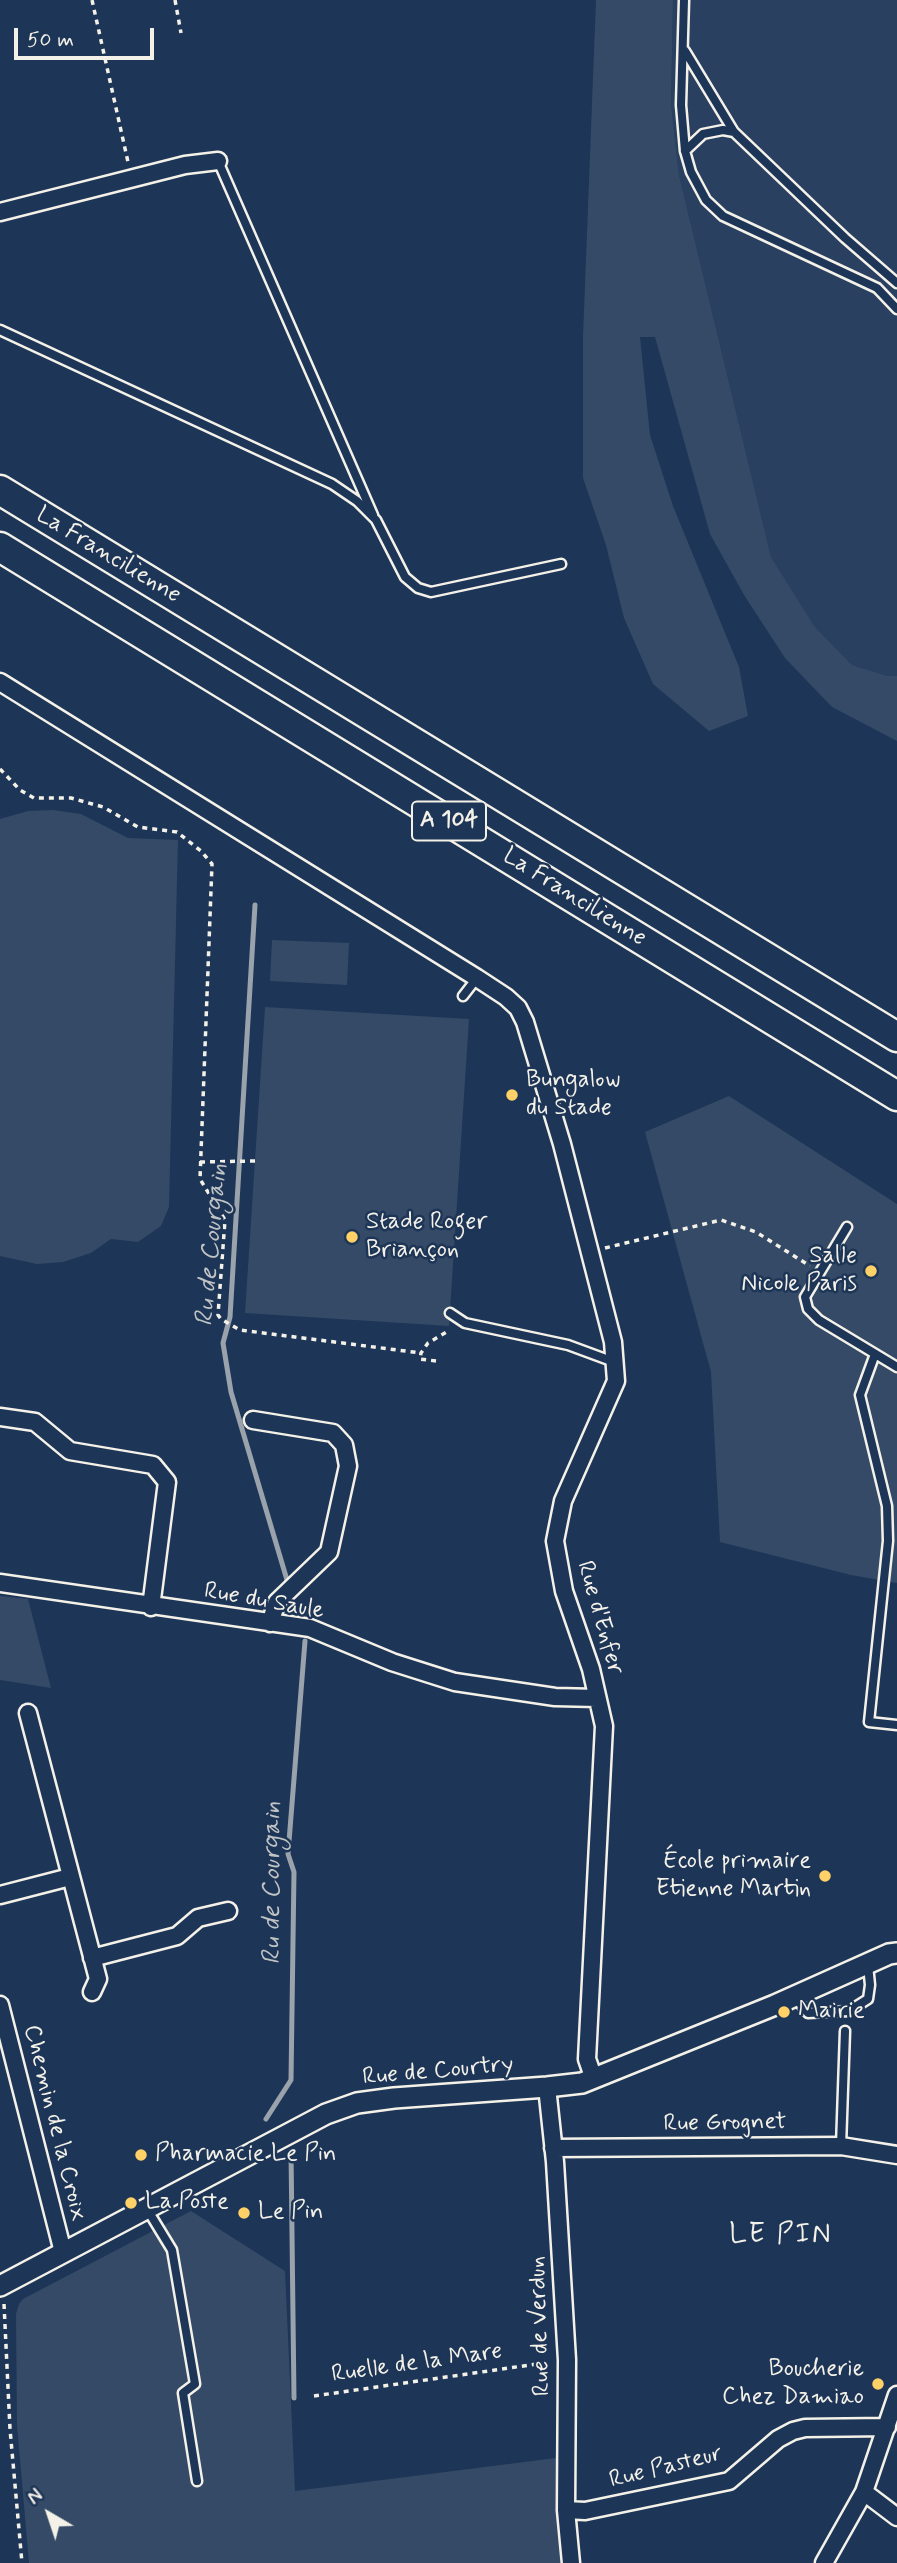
<!DOCTYPE html>
<html>
<head>
<meta charset="utf-8">
<style>
	body { margin:0 }
	#map { position:relative; width:897px; height:2563px; overflow:hidden; background:#1d3557; font-family:Mynerve,sans-serif }
	canvas { display:block }
	.north { position:absolute; left:14px; top:2479px; width:70px; height:70px; -webkit-text-stroke:5px #1d3557; paint-order:stroke; rotate:321deg; font-size:19px; font-weight:700; line-height:28px; text-align:center; color:#f4f1e8 }
	.north::after { content:''; display:block; margin:auto; width:24px; height:32px; background:#f4f1e8; clip-path:polygon(50% 0,100% 100%,50% 72%,0 100%) }
	.scale { position:absolute; left:14px; top:28px; width:140px; height:32px; box-sizing:border-box; border:4px solid #f4f1e8; border-top:0; padding-left:9px; font-size:21px; line-height:24px; white-space:nowrap; color:#f4f1e8; -webkit-text-stroke:5px #1d3557; paint-order:stroke }
</style>
</head>
<body>
<div id="map">
<canvas width="897" height="2563"></canvas>
<div class="north">N</div>
<div class="scale">50 m</div>
</div>
<script>
const ctx = document.querySelector('canvas').getContext('2d');
ctx.lineJoin = 'round';
function paint(path, color) {
  ctx.fillStyle = color;
  ctx.fill(path, 'evenodd');
}
function poly(rows) {
  const path = new Path2D();
  for (const r of rows) {
    path.moveTo(r[0], r[1]);
    for (let i = 2; i < r.length; i += 2) path.lineTo(r[i], r[i + 1]);
  }
  return path;
}
function stroke(path, color, width, dash) {
  ctx.strokeStyle = color;
  ctx.lineWidth = width;
  ctx.lineCap = dash ? 'butt' : 'round';
  ctx.setLineDash(dash || []);
  ctx.stroke(path);
}
function drawText(font, color, halo, rows, align = 'center') {
  ctx.font = font + ' Mynerve,sans-serif';
  ctx.lineWidth = 5;
  ctx.setLineDash([]);
  ctx.textBaseline = 'middle';
  ctx.strokeStyle = halo;
  ctx.fillStyle = color;
  for (const [text, x, y, turn = 0] of rows) {
    ctx.save();
    ctx.translate(x, y);
    ctx.rotate((+turn || 0) * Math.PI / 180);
    ctx.textAlign = isNaN(turn) ? turn : align;
    if (halo) ctx.strokeText(text, 0, 0);
    ctx.fillText(text, 0, 0);
    ctx.restore();
  }
}
paint(poly([
	[673,0,897,0,897,676,888,676,852,665,815,627,771,557,679,175,671,104]
]), '#2a4060');
paint(poly([
	[596,0,673,0,671,104,679,175,771,557,815,627,852,665,888,676,897,676,897,741,832,707,785,658,744,595,710,534,655,337,640,337,650,435,673,506,739,667,748,716,709,731,653,684,624,618,606,545,583,478,583,336],
	[53,810,81,814,128,838,178,840,169,1207,161,1226,138,1242,111,1239,91,1253,63,1262,37,1264,0,1256,0,819,28,811],
	[272,940,349,943,347,985,270,981],
	[265,1007,469,1019,449,1326,245,1313],
	[729,1096,897,1204,897,1583,851,1575,720,1542,711,1372,645,1132],
	[0,1596,28,1599,51,1688,0,1680],
	[191,2211,285,2271,295,2491,556,2458,562,2563,29,2563,17,2425,16,2314,19,2304,23,2299]
]), '#354a67');
stroke(poly([
	[255,905,230,1317,223,1343,231,1392,287,1580],
	[266,2119,291,2080,294,1872,288,1854,305,1641],
	[291,2151,294,2398]
]), '#9aa2ab', 5);
const service = poly([
	[684,0,681,105,685,151,691,172,706,200,723,216,877,288,897,309],
	[685,51,734,132,845,238,897,283],
	[685,151,703,134,723,130,734,132],
	[218,161,373,515],
	[0,330,332,484,357,501,376,520,405,577,418,588,431,592,561,564],
	[463,996,477,978],
	[847,1227,805,1297,808,1309,819,1320,897,1367],
	[450,1313,465,1323,568,1345,614,1362],
	[875,1354,860,1395,887,1506,888,1541,869,1722,897,1725],
	[794,1996,808,2013,849,2011,868,1999,870,1985,868,1965],
	[841,2146,845,2031],
	[147,2209,172,2250,195,2384,183,2393,197,2481]
]);
const minor = poly([
	[0,212,185,165,218,161],
	[0,682,477,978,506,997,518,1008,525,1022,562,1144,613,1342,616,1381,563,1501,555,1541,564,1591,591,1669,604,1726,587,2059,594,2079],
	[0,1417,35,1422,70,1451,153,1465,167,1482,151,1607],
	[253,1420,333,1433,344,1445,348,1466,329,1552,277,1602,270,1623],
	[0,1583,310,1628,392,1662,455,1682,555,1697,597,1698],
	[28,1713,98,1979,92,1992],
	[0,1895,70,1877],
	[92,1958,177,1936,198,1918,228,1911],
	[0,2005,63,2252],
	[547,2087,555,2162,567,2360,566,2510,571,2563],
	[553,2148,841,2146,897,2155],
	[864,2492,897,2517],
	[566,2510,585,2511,729,2481,778,2439,793,2431,805,2428,887,2427],
	[824,2563,864,2492,897,2395]
]);
const tertiary = poly([
	[0,2286,326,2114,357,2103,394,2098,547,2087,582,2083,775,2005,889,1954,897,1953]
]);
const motorway = poly([
	[0,490,897,1037],
	[0,547,897,1096]
]);
stroke(service, '#f4f1e8', 13);
stroke(minor, '#f4f1e8', 21);
stroke(tertiary, '#f4f1e8', 24);
stroke(motorway, '#f4f1e8', 33);
stroke(poly([
	[92,0,128,162],
	[175,0,181,33],
	[0,769,20,790,34,798,71,798,103,807,138,827,177,832,201,851,212,864,200,1179,225,1220,218,1315,221,1319,240,1330,421,1353],
	[200,1162,255,1161],
	[605,1248,721,1220,756,1232,810,1266],
	[436,1361,420,1359,421,1353,428,1343,450,1330],
	[4,2304,10,2429,22,2563],
	[314,2396,551,2362]
]), '#f4f1e8', 3.5, [5, 5]);
stroke(service, '#1d3557', 8);
stroke(minor, '#1d3557', 16);
stroke(tertiary, '#1d3557', 19);
stroke(motorway, '#1d3557', 28);
for (const [x, y, r, color] of [
	[512,1095,7,"#ffd166"],
	[352,1237,7,"#ffd166"],
	[871,1271,7,"#ffd166"],
	[825,1876,7,"#ffd166"],
	[784,2012,7,"#ffd166"],
	[141,2155,7,"#ffd166"],
	[131,2203,7,"#ffd166"],
	[244,2213,7,"#ffd166"],
	[878,2384,7,"#ffd166"]
]) {
  const dot = new Path2D();
  dot.arc(x, y, r, 0, 2 * Math.PI);
  ctx.fillStyle = color;
  ctx.fill(dot);
  stroke(dot, '#1d3557', 2.5);
}
for (const [x, y, w] of [
	[449,821,74]
]) {
  const box = new Path2D();
  box.roundRect(x - w / 2, y - 19.5, w, 39, 5);
  ctx.fillStyle = '#1d3557';
  ctx.fill(box);
  stroke(box, '#f4f1e8', 2);
}
drawText('bold 23px', '#f4f1e8', null, [
	["A 104",449,821]
]);
drawText('24px', '#f4f1e8', '#1d3557', [
	["La Francilienne",108,556,31],
	["La Francilienne",574,898,32],
	["Rue du Saule",264,1602,10],
	["Rue d'Enfer",599,1618,74],
	["Rue de Courtry",438,2072,-5],
	["Chemin de la Croix",54,2123,76],
	["Rue Grognet",725,2124,-1],
	["Rue de Verdun",541,2326,-92],
	["Ruelle de la Mare",417,2364,-8],
	["Rue Pasteur",666,2468,-14]
]);
drawText('24px', '#f4f1e8', '#1d3557', [
	["Bungalow",526,1081],
	["du Stade",526,1109],
	["Stade Roger",366,1223],
	["Briançon",366,1251],
	["Salle",857,1257,"right"],
	["Nicole Paris",857,1285,"right"],
	["École primaire",811,1862,"right"],
	["Etienne Martin",811,1890,"right"],
	["Mairie",798,2012],
	["Pharmacie Le Pin",155,2155],
	["La Poste",145,2203],
	["Le Pin",258,2213],
	["Boucherie",864,2370,"right"],
	["Chez Damiao",864,2398,"right"]
], 'left');
drawText('italic 26px', '#c0c3c4', '#1d3557', [
	["Ru de Courgain",213,1245,-85],
	["Ru de Courgain",274,1883,-90]
]);
ctx.letterSpacing = '2px';
drawText('28px', '#f4f1e8', '#1d3557', [
	["LE PIN",781,2236]
]);
ctx.letterSpacing = '0px';
</script>
</body>
</html>
